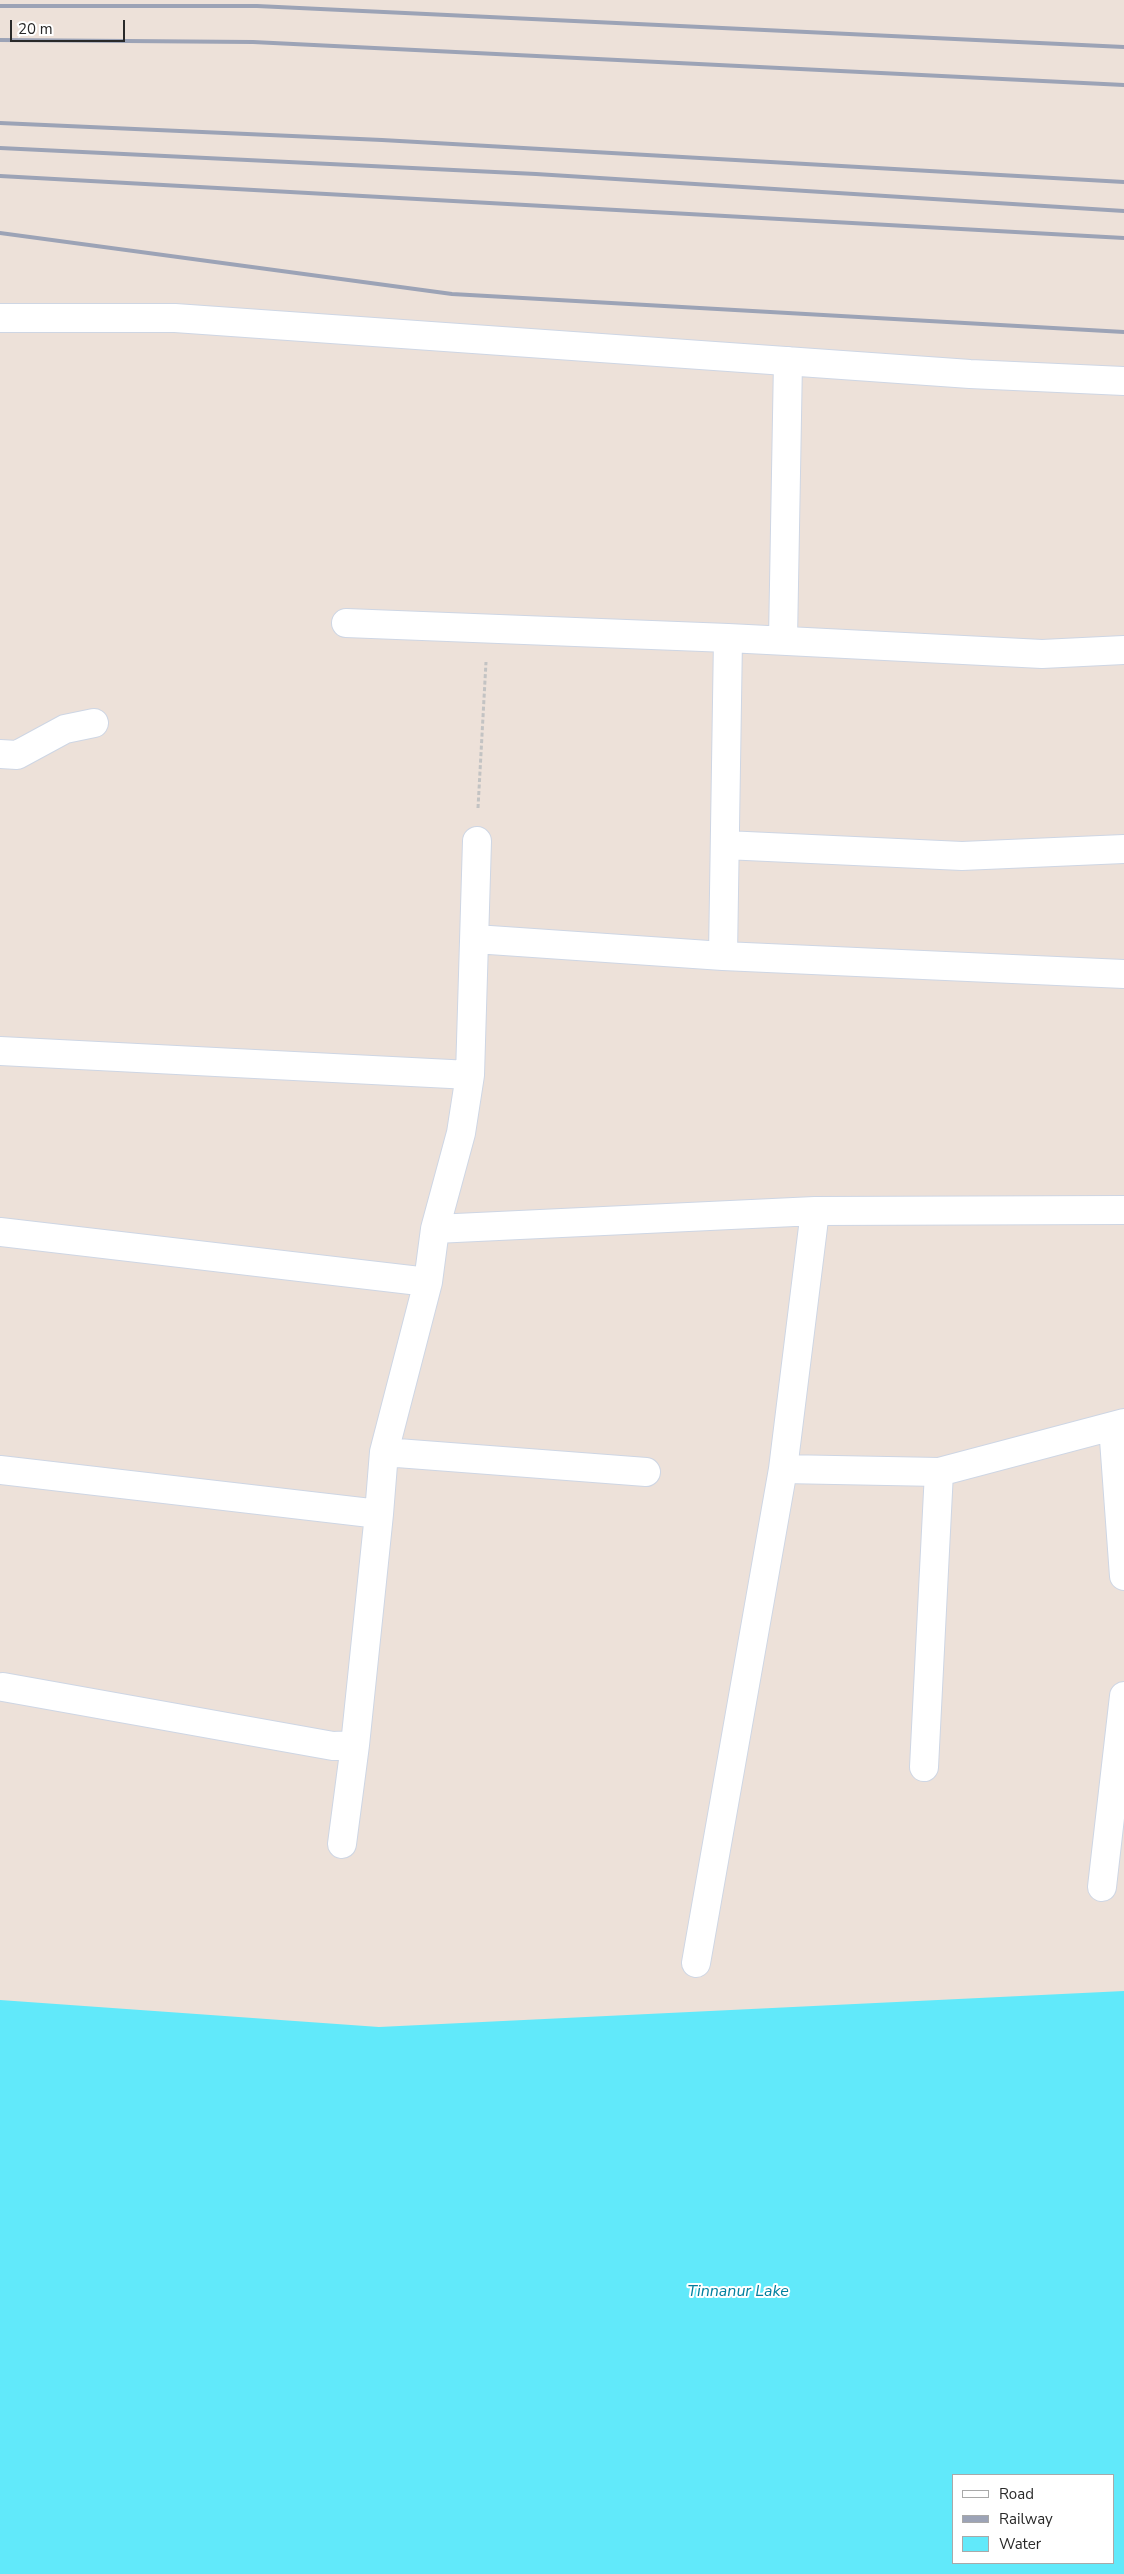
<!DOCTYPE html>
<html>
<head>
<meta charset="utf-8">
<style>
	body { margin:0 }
	#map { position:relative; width:1124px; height:2574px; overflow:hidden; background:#ede1d9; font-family:"Nunito Sans",sans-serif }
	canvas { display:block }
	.legend { position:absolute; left:952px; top:2474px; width:162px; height:90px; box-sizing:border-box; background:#fff; border:1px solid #a9a9a9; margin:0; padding:6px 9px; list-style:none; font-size:15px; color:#292929 }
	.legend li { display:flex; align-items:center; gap:10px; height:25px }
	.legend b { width:25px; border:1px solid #a9a9a9 }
	.scale { position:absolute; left:10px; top:20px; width:115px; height:22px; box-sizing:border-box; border:2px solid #292929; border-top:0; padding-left:6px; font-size:15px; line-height:18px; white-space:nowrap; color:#292929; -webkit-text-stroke:4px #fff; paint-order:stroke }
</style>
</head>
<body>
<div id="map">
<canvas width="1124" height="2574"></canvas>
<ul class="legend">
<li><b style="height:6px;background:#fff"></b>Road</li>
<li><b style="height:6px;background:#9ca3b6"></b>Railway</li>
<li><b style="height:14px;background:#61e9fa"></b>Water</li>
</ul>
<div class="scale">20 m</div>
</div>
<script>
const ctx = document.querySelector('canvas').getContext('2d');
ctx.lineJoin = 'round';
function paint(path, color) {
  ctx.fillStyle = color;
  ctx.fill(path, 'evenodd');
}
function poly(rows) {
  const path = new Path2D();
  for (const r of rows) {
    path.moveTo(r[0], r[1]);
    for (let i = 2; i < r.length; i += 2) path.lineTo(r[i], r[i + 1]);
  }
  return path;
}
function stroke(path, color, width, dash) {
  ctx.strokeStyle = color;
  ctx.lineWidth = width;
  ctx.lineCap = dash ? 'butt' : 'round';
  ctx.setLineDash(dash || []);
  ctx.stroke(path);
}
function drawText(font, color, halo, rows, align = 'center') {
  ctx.font = font + ' "Nunito Sans",sans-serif';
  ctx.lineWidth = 4;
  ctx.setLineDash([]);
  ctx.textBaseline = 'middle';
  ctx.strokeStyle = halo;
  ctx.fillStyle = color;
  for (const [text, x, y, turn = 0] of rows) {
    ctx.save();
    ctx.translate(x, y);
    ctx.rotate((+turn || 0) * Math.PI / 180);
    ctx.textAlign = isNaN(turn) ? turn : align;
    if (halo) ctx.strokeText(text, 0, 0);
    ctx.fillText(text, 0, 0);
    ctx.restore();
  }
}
paint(poly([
	[1124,1991,1124,2574,0,2574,0,2000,379,2027],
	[953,2475,1113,2475,1113,2563,953,2563]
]), '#61e9fa');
const minor = poly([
	[0,318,175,318,970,374,1124,381],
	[346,623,728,638,1042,654,1124,650],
	[783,640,788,361],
	[0,754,17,755,65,729,94,723],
	[725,845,962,856,1124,849],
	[475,939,723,956,1124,974],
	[723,956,728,638],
	[0,1051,470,1075],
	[435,1229,815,1211,1124,1210],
	[0,1232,428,1282],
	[1113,1426,1124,1576],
	[384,1452,646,1472],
	[783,1469,939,1472,1124,1423],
	[0,1470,379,1514,384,1452,428,1282,435,1229,461,1133,470,1075,477,841],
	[3,1687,333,1746,355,1745,379,1514],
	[924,1767,939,1472],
	[342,1844,355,1745],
	[1102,1887,1124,1696],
	[696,1963,783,1469,815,1211]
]);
stroke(minor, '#ced6e4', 30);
stroke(poly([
	[478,808,486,662]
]), '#c3c3c3', 3, [4, 2.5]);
stroke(minor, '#fff', 28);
stroke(poly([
	[0,6,257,6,1124,47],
	[0,40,253,42,1124,85],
	[0,123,382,140,1124,182],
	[0,148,536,174,1124,211],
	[0,176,1124,238],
	[0,233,452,294,1124,332]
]), '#9ca3b6', 4);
drawText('italic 16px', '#01809f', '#fff', [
	["Tinnanur Lake",738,2292]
]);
</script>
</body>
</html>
